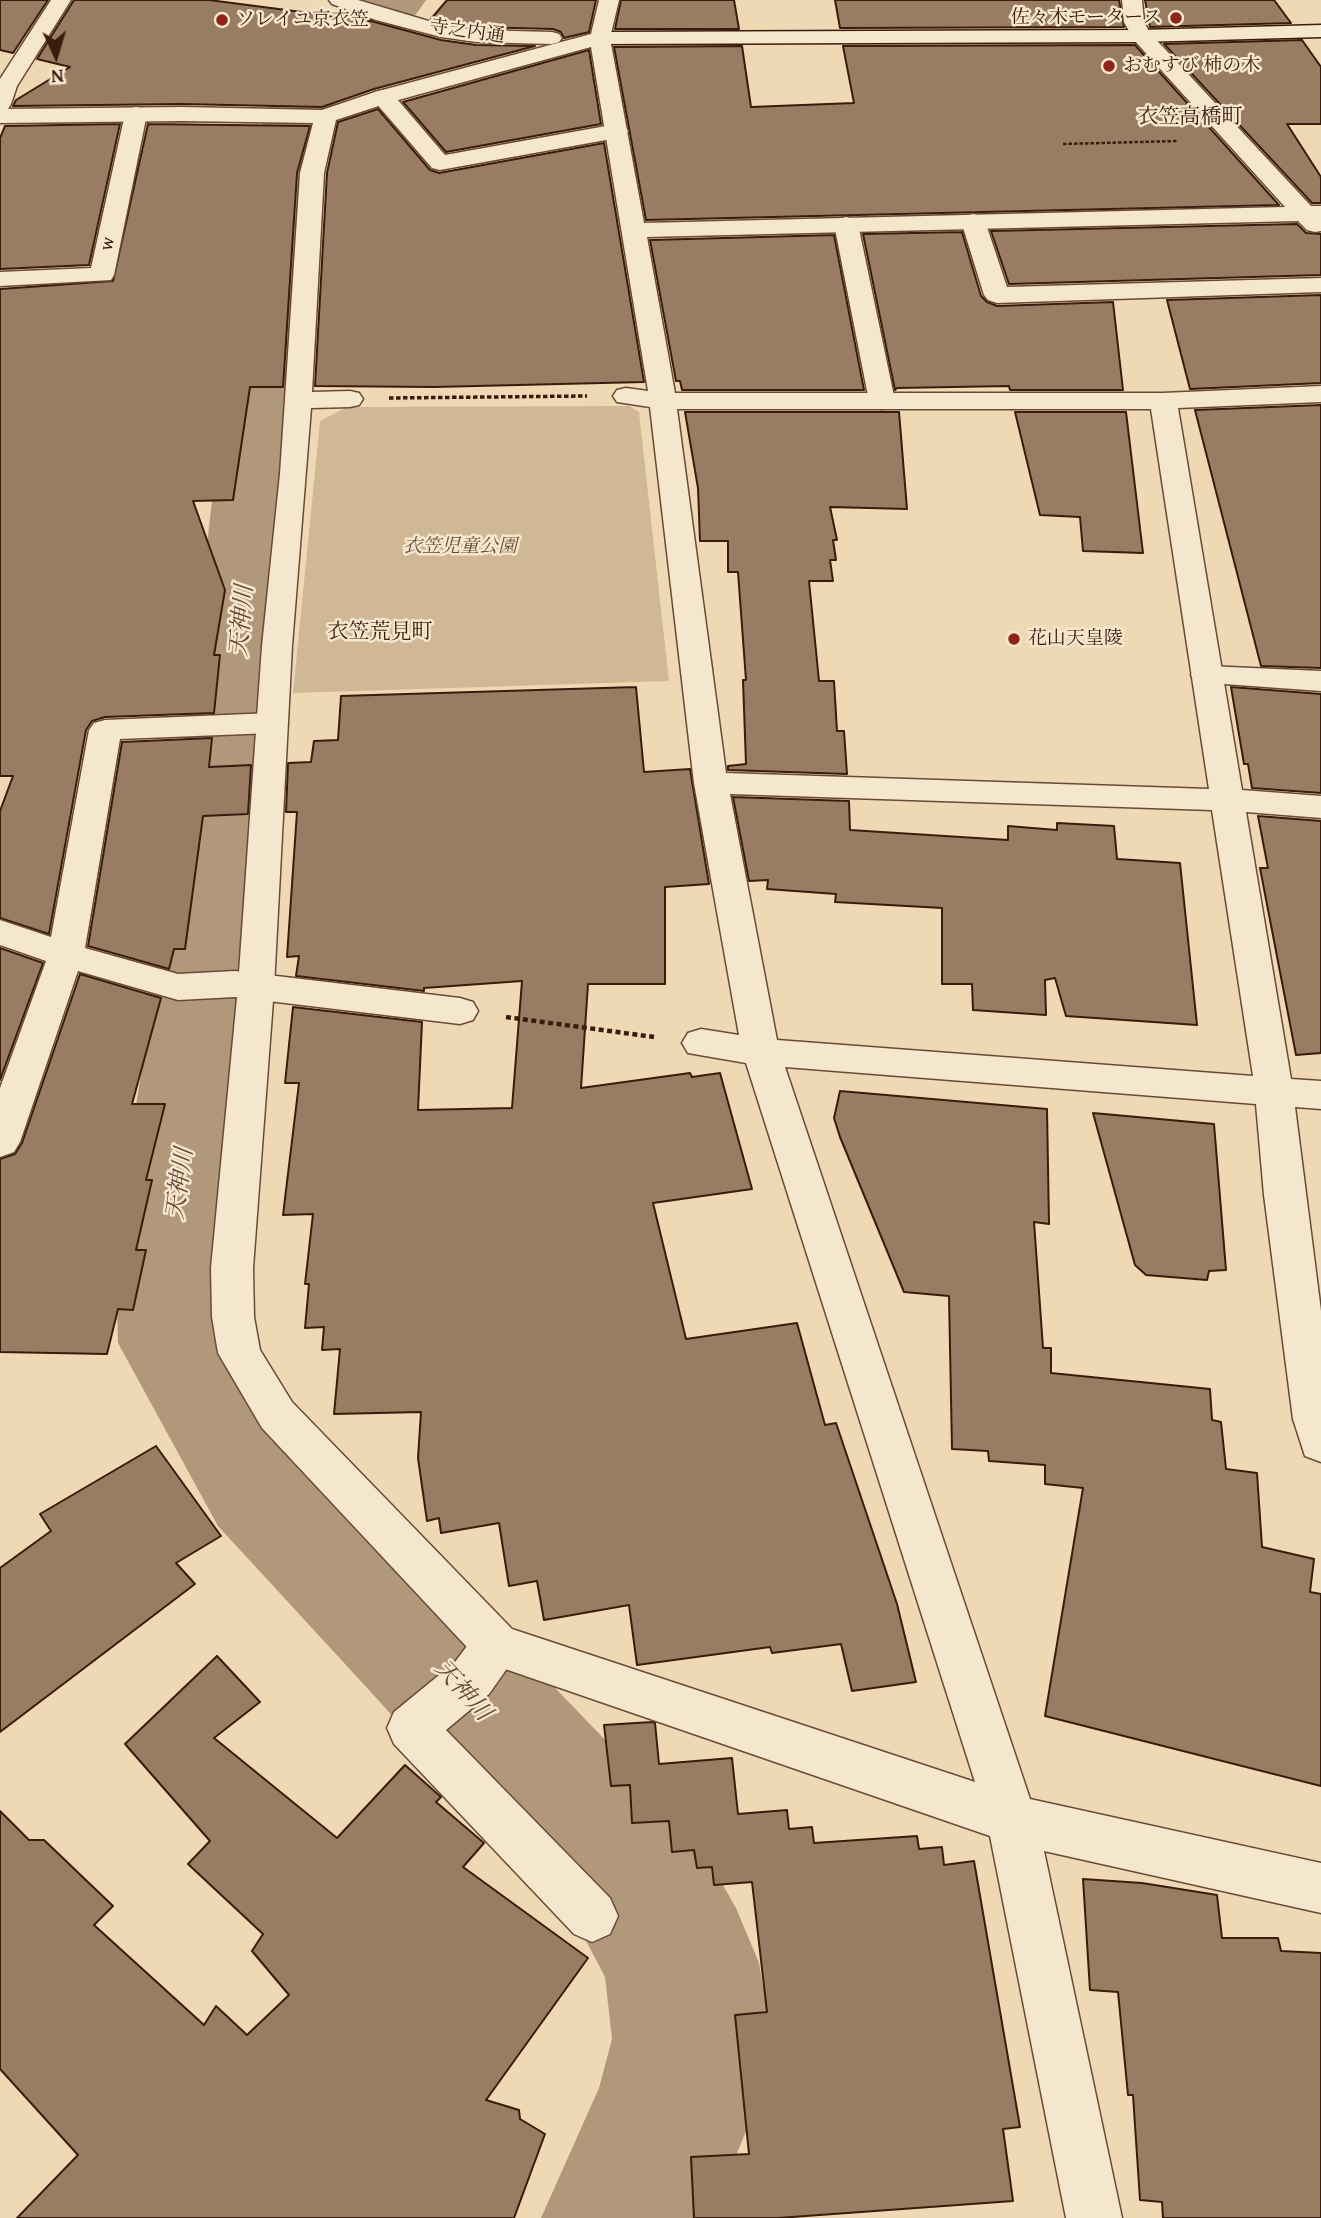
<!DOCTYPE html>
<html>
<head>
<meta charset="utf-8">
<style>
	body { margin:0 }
	#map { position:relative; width:1321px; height:2218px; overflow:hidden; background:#efd8b4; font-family:"Gentium Book Plus",serif }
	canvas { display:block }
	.north { position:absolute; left:21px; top:21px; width:70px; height:70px; -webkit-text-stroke:5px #f5e6ce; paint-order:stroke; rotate:176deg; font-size:19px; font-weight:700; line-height:28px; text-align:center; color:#3b1b0c }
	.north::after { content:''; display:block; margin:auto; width:24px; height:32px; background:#3b1b0c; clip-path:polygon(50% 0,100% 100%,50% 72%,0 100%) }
</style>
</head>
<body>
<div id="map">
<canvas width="1321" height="2218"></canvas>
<div class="north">N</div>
</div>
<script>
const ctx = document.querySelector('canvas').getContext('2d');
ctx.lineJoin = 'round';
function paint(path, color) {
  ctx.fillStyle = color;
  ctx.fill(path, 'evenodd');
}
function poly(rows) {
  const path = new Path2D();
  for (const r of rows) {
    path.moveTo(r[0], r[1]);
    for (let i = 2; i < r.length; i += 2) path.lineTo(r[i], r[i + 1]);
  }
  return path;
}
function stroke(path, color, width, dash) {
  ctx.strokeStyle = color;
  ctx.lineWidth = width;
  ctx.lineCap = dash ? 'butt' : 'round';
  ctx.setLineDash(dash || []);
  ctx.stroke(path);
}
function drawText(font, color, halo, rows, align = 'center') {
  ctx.font = font + ' "Gentium Book Plus","Noto Serif JP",serif';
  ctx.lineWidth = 5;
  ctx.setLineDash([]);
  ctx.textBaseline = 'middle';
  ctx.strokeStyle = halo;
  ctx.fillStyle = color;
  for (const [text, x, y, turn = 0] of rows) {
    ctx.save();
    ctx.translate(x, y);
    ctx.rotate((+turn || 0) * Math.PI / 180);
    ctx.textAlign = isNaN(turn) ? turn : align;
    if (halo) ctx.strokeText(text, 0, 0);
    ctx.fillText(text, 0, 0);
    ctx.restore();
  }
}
paint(poly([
	[629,406,639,412,669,681,293,693,320,421,347,407]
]), '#d0b897');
paint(poly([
	[362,0,426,0,417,13,350,82,330,110,316,202,265,966,235,1232,243,1335,312,1446,480,1610,691,1829,736,1908,759,1963,772,2039,757,2105,710,2218,541,2218,599,2088,612,2039,605,1977,583,1935,380,1702,218,1526,118,1343,115,1232,159,966,246,202,266,109,306,56,362,0]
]), '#b2987b');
const building = poly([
	[0,0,48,0,13,53,0,50,0,0],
	[74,0,209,0,371,21,441,40,476,45,535,46,374,89,322,107,182,104,13,106,16,100,70,67,37,59,74,0],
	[447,0,596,0,589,32,564,38,561,32,553,29,476,27,431,19,447,0],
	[621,0,734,0,739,29,615,29,621,0],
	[835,0,1119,0,1124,27,840,28,835,0],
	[1145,0,1274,0,1291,23,1150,27,1145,0],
	[1302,40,1321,67,1321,124,1287,124,1321,177,1321,203,1312,203,1164,44,1302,40],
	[1135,45,1279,205,646,220,614,47,742,46,751,107,854,103,843,46,1135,45],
	[589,50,601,124,446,152,403,102,589,50],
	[378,109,430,170,439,173,604,143,644,382,434,387,315,386,327,173,338,122,378,109],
	[120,124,89,265,0,269,0,138,5,126,120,124],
	[148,124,310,126,297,173,283,387,250,387,233,500,193,501,225,590,214,655,220,655,214,713,105,717,92,721,86,730,49,934,0,918,0,811,13,776,0,776,0,289,113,281,148,124],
	[1297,224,1306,233,1321,234,1321,275,1009,284,991,231,1297,224],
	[962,232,981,296,987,302,997,306,1113,302,1123,390,1010,390,1009,386,897,388,895,390,863,234,962,232],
	[834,235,864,390,682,390,680,381,676,381,650,240,834,235],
	[1321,295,1321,383,1190,389,1167,300,1321,295],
	[1321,405,1321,668,1261,666,1195,410,1321,405],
	[685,412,899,412,907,509,830,507,837,540,833,540,836,560,830,560,833,581,809,581,819,681,834,681,837,731,844,731,847,774,728,770,728,766,746,764,743,680,746,680,738,572,728,572,728,541,700,541,698,488,685,412],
	[1015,412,1126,412,1143,553,1083,551,1080,517,1040,515,1015,412],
	[636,687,644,772,690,769,709,884,665,887,665,984,588,984,581,1088,690,1073,692,1077,720,1073,752,1189,653,1203,686,1339,797,1323,825,1425,836,1423,897,1604,916,1682,852,1691,841,1644,772,1653,770,1647,637,1665,629,1605,544,1620,537,1581,509,1586,499,1523,441,1533,439,1518,427,1521,418,1458,421,1412,334,1414,340,1349,322,1350,324,1327,305,1328,309,1284,305,1284,313,1214,283,1215,299,1083,285,1083,293,1007,422,1022,418,1110,512,1108,522,981,424,988,424,991,296,976,299,956,287,957,297,812,286,812,288,763,311,762,314,741,338,740,341,696,636,687],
	[1231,687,1321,694,1321,793,1252,788,1248,764,1244,764,1231,687],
	[212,738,209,767,251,765,248,814,203,816,185,949,174,949,169,969,88,946,122,742,212,738],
	[733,797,849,801,850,830,1008,840,1008,826,1057,830,1057,823,1114,826,1117,859,1180,863,1197,1025,1066,1016,1055,978,1045,980,1046,1015,973,1010,972,984,942,984,942,908,835,902,836,894,767,889,768,880,749,881,733,797],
	[1258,816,1321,821,1321,1053,1296,1055,1260,868,1268,868,1258,816],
	[0,948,43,963,0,1080,0,948],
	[80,974,161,998,132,1104,165,1104,146,1180,152,1180,136,1250,146,1250,133,1310,118,1309,107,1354,0,1352,0,1159,15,1154,22,1143,80,974],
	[840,1091,1047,1109,1049,1224,1034,1222,1043,1348,1051,1348,1051,1373,1210,1389,1212,1420,1221,1422,1226,1469,1257,1473,1262,1547,1314,1559,1310,1592,1321,1594,1321,1786,1045,1716,1083,1488,1045,1484,1045,1465,989,1461,988,1451,952,1449,949,1296,904,1292,840,1137,834,1118,840,1091],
	[1093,1113,1214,1124,1226,1270,1209,1271,1207,1280,1146,1275,1135,1265,1093,1113],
	[156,1446,221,1536,176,1563,195,1584,0,1732,0,1568,51,1531,40,1514,156,1446],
	[217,1656,260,1702,214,1738,337,1838,405,1765,441,1797,436,1802,484,1843,463,1867,588,1958,486,2100,519,2110,520,2119,545,2134,514,2218,17,2218,78,2155,0,2069,0,1811,29,1840,44,1840,113,1906,94,1925,204,2025,216,2006,247,2035,289,1995,252,1951,263,1934,188,1864,210,1841,125,1744,217,1656],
	[652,1722,655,1723,659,1764,732,1758,738,1814,787,1810,789,1829,812,1827,814,1843,917,1836,919,1849,942,1847,944,1865,974,1861,1020,2127,1003,2129,1013,2201,778,2218,694,2218,691,2157,749,2154,735,2015,767,2012,752,1882,714,1885,712,1867,697,1868,694,1850,672,1852,669,1821,632,1823,630,1785,611,1786,604,1725,652,1722],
	[1083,1879,1142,1883,1217,1895,1222,1938,1278,1938,1281,1951,1321,1953,1321,2218,1163,2218,1162,2202,1140,2200,1133,2095,1128,2095,1118,1992,1090,1990,1083,1879]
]);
paint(building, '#997d63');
stroke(building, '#3b1b0c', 2);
const lane = poly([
	[51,0,71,0,17,86,11,104,8,109,0,111,0,79,51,0],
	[383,90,391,92,445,155,617,124,625,126,628,131,625,136,617,138,440,170,432,168,375,102,372,97,375,92,383,90],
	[136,107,144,109,147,114,114,275,111,280,0,286,0,272,91,268,125,114,128,109,136,107],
	[973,214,981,216,985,221,1007,287,1321,278,1321,292,997,303,988,300,984,295,961,221,965,216,973,214],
	[846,217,854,219,858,224,895,401,891,407,882,409,873,407,869,401,834,224,838,219,846,217],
	[1207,666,1321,671,1321,691,1196,682,1191,675,1196,668,1207,666],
	[272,713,283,716,288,723,283,730,272,733,120,739,85,948,178,974,235,971,460,998,473,1002,478,1011,473,1020,460,1024,235,997,178,1000,78,971,20,1142,14,1152,0,1157,0,1088,46,961,0,945,0,920,51,937,89,730,94,723,105,720,272,713],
	[496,1623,513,1630,520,1645,513,1660,489,1694,446,1730,610,1898,618,1916,610,1934,592,1942,574,1934,394,1744,387,1728,394,1712,455,1662,479,1630,496,1623]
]);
const street = poly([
	[329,0,358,0,442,25,476,30,552,32,559,34,562,38,559,42,552,44,476,42,441,37,376,20,332,4,329,0],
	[599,0,619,0,610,38,644,223,1285,207,1134,40,1124,22,1122,0,1142,0,1144,22,1150,33,1311,206,1321,206,1321,231,1315,232,1307,230,1298,221,647,237,675,393,1163,393,1321,386,1321,402,1178,408,1242,790,1321,796,1321,818,1246,812,1291,1079,1321,1081,1321,1109,1295,1107,1321,1311,1321,1462,1305,1456,1293,1419,1264,1195,1256,1104,785,1067,1030,1799,1321,1863,1321,1913,1044,1851,1122,2218,1066,2218,990,1836,479,1660,262,1428,218,1353,212,1317,211,1268,238,987,262,646,280,474,300,173,313,123,182,121,0,123,0,109,182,107,322,110,375,92,591,34,599,0],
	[591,47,648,391,626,388,617,390,613,396,617,402,650,407,694,783,739,1035,701,1029,688,1033,682,1043,688,1053,746,1063,975,1782,512,1629,292,1402,260,1350,254,1317,253,1268,274,987,292,646,311,408,350,407,359,405,363,399,359,393,350,391,312,392,324,173,336,120,391,102,591,47],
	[677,409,1151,409,1209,789,726,773,677,409],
	[730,794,1212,810,1253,1076,777,1040,730,794]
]);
const secondary = poly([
	[1321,25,1321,37,1141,42,600,44,593,42,590,38,593,34,600,32,1141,30,1321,25]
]);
stroke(lane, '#684a36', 3);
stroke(street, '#684a36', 3);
stroke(secondary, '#3b1b0c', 3);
stroke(poly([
	[1063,144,1177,141]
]), '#3b1b0c', 2.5, [3.5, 2]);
stroke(poly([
	[389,398,587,396]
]), '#3b1b0c', 3.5, [4.5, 2.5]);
stroke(poly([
	[506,1017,654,1037]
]), '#3b1b0c', 4.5, [5, 3.5]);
paint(lane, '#f5e6ce');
paint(street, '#f5e6ce');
paint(secondary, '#f5e6ce');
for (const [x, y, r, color] of [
	[1176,18,7,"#8f2418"],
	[222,20,7,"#8f2418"],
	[1109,66,7,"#8f2418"],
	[1014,639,7,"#8f2418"]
]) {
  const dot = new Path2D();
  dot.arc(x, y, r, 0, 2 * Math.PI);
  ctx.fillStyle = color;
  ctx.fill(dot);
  stroke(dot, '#f5e6ce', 2.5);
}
drawText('19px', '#3b1b0c', '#f5e6ce', [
	["佐々木モータース",1162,18,"right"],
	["ソレイユ京衣笠",236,20],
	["おむすび 柿の木",1123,66],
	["花山天皇陵",1028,639]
], 'left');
drawText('19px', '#3b1b0c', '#f5e6ce', [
	["寺之内通",467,32,8],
	["w",108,244,-78]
]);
drawText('italic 19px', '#684a36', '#f5e6ce', [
	["衣笠児童公園",460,547]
]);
drawText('21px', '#3b1b0c', '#f5e6ce', [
	["衣笠高橋町",1190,118],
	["衣笠荒見町",380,633]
]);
drawText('italic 24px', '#654733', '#f5e6ce', [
	["天神川",243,621,-85],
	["天神川",181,1184,-82],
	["天神川",462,1691,48]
]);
</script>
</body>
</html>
